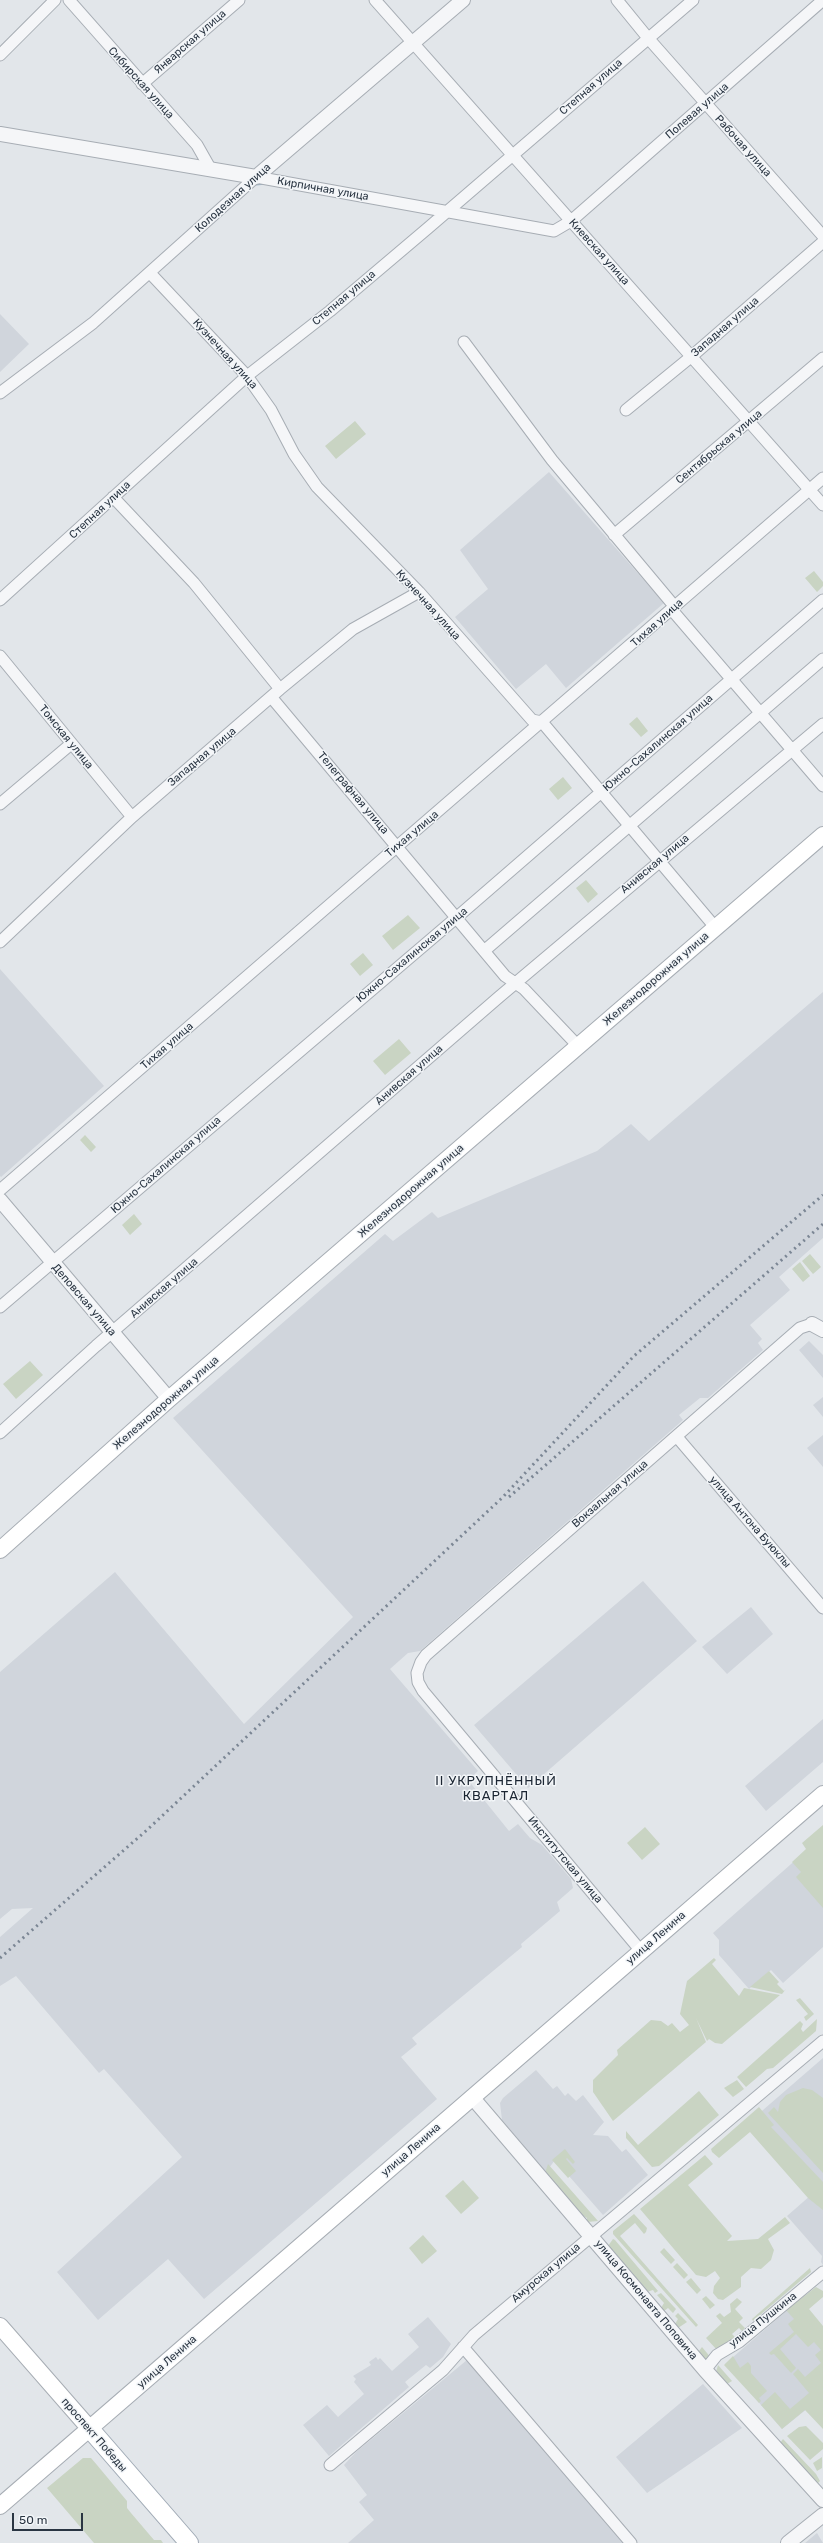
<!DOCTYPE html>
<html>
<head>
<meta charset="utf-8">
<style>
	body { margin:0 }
	#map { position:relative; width:823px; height:2543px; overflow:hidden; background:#e2e6ea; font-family:Rubik,sans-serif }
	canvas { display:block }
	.scale { position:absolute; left:12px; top:2513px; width:71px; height:18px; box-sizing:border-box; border:2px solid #2a3542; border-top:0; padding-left:5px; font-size:12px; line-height:14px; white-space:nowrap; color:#2a3542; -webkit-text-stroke:3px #f2f5f8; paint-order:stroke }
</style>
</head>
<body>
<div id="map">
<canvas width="823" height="2543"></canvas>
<div class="scale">50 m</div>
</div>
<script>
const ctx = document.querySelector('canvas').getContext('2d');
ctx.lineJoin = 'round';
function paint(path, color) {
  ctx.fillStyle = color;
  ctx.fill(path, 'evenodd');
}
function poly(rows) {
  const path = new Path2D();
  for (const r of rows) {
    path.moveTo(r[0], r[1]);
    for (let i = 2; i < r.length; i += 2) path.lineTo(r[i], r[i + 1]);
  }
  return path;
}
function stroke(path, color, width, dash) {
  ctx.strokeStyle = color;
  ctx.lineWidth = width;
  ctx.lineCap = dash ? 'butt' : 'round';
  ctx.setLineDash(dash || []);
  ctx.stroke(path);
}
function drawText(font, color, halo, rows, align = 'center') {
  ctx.font = font + ' Rubik,sans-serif';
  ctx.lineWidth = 3;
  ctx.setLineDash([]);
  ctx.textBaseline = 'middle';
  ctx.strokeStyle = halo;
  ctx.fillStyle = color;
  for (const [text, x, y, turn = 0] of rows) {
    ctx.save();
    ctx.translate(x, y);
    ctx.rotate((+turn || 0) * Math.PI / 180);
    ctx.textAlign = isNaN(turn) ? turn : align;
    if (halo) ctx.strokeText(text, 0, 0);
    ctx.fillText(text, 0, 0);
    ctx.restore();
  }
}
paint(poly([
	[0,314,29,344,0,372],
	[549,472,664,603,566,688,546,664,516,689,455,617,488,589,460,550],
	[0,969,104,1086,1,1177,0,1176],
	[823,992,823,1238,779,1277,790,1290,750,1325,762,1339,758,1343,763,1350,708,1398,700,1398,679,1415,683,1420,420,1651,408,1653,390,1669,478,1771,468,1780,509,1831,518,1824,530,1838,542,1845,571,1879,573,1888,557,1902,560,1911,521,1944,522,1947,412,2038,417,2044,401,2057,437,2099,204,2299,168,2259,98,2320,57,2272,182,2157,104,2069,99,2073,16,1976,0,1986,0,1937,33,1908,12,1909,0,1919,0,1672,115,1572,244,1724,353,1617,173,1418,385,1234,393,1241,432,1212,438,1218,597,1151,631,1124,649,1141],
	[809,1341,823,1355,823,1378,799,1350],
	[823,1397,823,1417,813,1405],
	[823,1435,823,1467,807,1448],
	[643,1581,697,1641,528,1788,474,1725],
	[751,1607,773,1634,727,1674,702,1647],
	[823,1719,823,1762,766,1811,745,1786],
	[799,1857,823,1884,823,1947,783,1983,771,1970,749,1989,719,1955,719,1940,713,1933],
	[823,2058,823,2265,821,2262,822,2256,787,2216,811,2195,748,2123],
	[536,2070,553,2089,557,2086,565,2096,568,2093,576,2101,583,2095,604,2122,593,2135,608,2136,622,2152,626,2149,648,2175,603,2215,555,2160,546,2172,502,2120,500,2103,503,2098],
	[792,2306,823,2341,823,2410,808,2408,782,2429,725,2364],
	[428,2317,451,2344,443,2357,430,2368,426,2365,405,2382,409,2387,329,2456,303,2425,327,2405,338,2417,364,2394,354,2382,356,2379,353,2376,371,2365,369,2362,376,2357,378,2360,380,2358,392,2371,419,2347,408,2334],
	[467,2360,583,2494,624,2543,348,2543,374,2520,359,2502,367,2495,344,2465,356,2452],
	[703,2384,742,2428,647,2493,616,2457],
	[817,2533,823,2543,805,2543]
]), '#d0d5dc');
paint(poly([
	[355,421,366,434,336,459,325,446],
	[814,571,823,582,823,586,817,592,805,578],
	[637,717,648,731,641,737,629,724],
	[563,777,572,788,558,800,549,789],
	[586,880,598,894,588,903,576,888],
	[408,915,420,928,393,950,382,936],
	[363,953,373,965,360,976,350,964],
	[399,1039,411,1053,385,1075,373,1061],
	[85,1135,96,1147,91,1152,80,1140],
	[134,1214,142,1224,130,1235,122,1225],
	[810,1254,821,1267,813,1274,802,1261],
	[800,1262,810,1276,803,1282,792,1269],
	[30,1361,43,1375,16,1399,3,1384],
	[823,1825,823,1908,796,1877,801,1872,792,1862,806,1849,802,1843],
	[645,1827,660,1844,642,1860,627,1843],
	[714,1958,716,1960,712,1964,739,1996,744,1988,780,1995,722,2044,715,2043,709,2039,707,2041,696,2018,706,2042,613,2121,593,2092,593,2080,618,2055,617,2050,651,2020,661,2021,668,2026,672,2023,680,2032,689,2025,680,2014,687,1981],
	[769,1971,779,1982,777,1984,784,1991,786,1989,782,1994,750,1987],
	[800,1998,814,2014,806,2021,804,2017,808,2014,796,2000],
	[817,2019,816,2031,773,2068,767,2069,746,2087,737,2077,800,2021,803,2024,801,2029,803,2032],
	[737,2080,744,2089,733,2097,724,2088],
	[803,2088,812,2090,823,2098,823,2173,768,2113,774,2107,778,2112,780,2102,786,2095],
	[699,2091,719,2115,659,2166,652,2167,626,2138,626,2131,638,2145],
	[759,2107,774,2125,771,2127,823,2182,823,2210,808,2198,750,2132,719,2158,712,2152,711,2149],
	[565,2149,575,2162,573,2164,567,2158,566,2159,576,2171,568,2178,552,2160],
	[705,2155,713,2164,688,2185,732,2236,727,2241,758,2239,785,2217,790,2223,768,2239,774,2250,771,2260,761,2269,751,2268,741,2277,741,2287,723,2300,718,2299,713,2293,714,2286,720,2278,715,2271,706,2277,696,2275,640,2209],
	[548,2164,598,2221,587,2222,587,2218,582,2215,545,2173],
	[463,2180,479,2198,461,2214,445,2196],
	[634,2214,647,2228,646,2232,644,2234,635,2223,620,2236,698,2325,696,2327,613,2234,613,2231],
	[423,2235,437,2251,422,2264,409,2248],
	[613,2239,615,2240,658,2291,655,2293,653,2290,647,2292,608,2246],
	[664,2248,675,2260,671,2264,660,2252],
	[677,2263,688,2275,684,2279,673,2267],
	[810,2268,811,2272,753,2321,752,2319],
	[691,2278,701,2290,697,2294,686,2282],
	[816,2287,823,2291,823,2297,809,2309,823,2326,823,2429,805,2410,782,2429,761,2405,775,2392,790,2409,809,2393,793,2374,798,2369,805,2377,821,2363,815,2355,821,2350,814,2342,808,2347,796,2334,780,2349,796,2368,791,2373,774,2354,771,2355,769,2353,794,2332,788,2324,794,2319,786,2310],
	[661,2293,676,2309,673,2313,668,2308,664,2311,661,2308,664,2303,657,2295],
	[706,2296,715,2305,710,2309,702,2299],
	[737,2298,742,2302,735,2309,743,2318,739,2322,745,2328,742,2331,739,2328,732,2334,735,2337,717,2350,706,2338,722,2323,716,2316,720,2313,724,2317,731,2312,730,2304],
	[678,2313,687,2322,678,2328,675,2324,678,2319,675,2316],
	[702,2347,712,2359,706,2360,699,2351],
	[733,2356,740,2368,748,2362,751,2366,751,2373,767,2391,759,2398,761,2401,759,2403,724,2365],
	[718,2365,732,2381,727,2384,716,2372],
	[806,2426,823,2443,823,2449,810,2460,787,2436,799,2427],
	[783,2439,816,2474,820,2481,817,2484,780,2443],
	[822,2457,822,2468,817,2471,813,2463],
	[83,2458,91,2458,97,2465,127,2501,127,2508,131,2513,154,2540,161,2540,163,2543,94,2543,47,2488]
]), '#c9d4c3');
stroke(poly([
	[256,184,266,183]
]), '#9db6ca', 3);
const minor = poly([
	[69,0,197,145,210,168],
	[375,0,823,505],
	[617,0,648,38,823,236],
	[0,55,55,0],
	[142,84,239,0],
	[150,273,247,376,271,410,294,454,317,487,419,592,532,720,542,722,715,927],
	[464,342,552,460,675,607],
	[0,393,93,323,256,177,554,231,571,221,823,0],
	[626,410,692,356,823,242],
	[113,497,194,583,280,689],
	[614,535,823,358],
	[0,600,247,376,330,311,428,228,693,0],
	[672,610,823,786],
	[0,656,132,817],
	[272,698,505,976,524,989,579,1047],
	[0,804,71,744],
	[0,942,132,817,280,689,353,629,419,592],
	[484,951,823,659],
	[0,1190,823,478],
	[0,1307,456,918,823,600],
	[0,1433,96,1346,499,997,823,724],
	[677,1437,823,1608],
	[641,1951,423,1691,418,1682,417,1673,421,1662,426,1655,800,1328,812,1324],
	[463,2347,631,2543],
	[705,2370,717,2355,739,2342,823,2272],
	[330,2465,443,2370,474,2335,823,2041]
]);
const tertiary = poly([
	[0,134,256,177,463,0],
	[0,1200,169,1399],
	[812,1324,823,1330],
	[472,2097,705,2370,823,2500],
	[788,2543,823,2515]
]);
const secondary = poly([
	[0,1550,169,1399,823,835],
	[0,2326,90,2429],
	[0,2506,823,1794]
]);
const primary = poly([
	[90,2429,189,2543]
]);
stroke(minor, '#a7adb4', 13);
stroke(tertiary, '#a7adb4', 16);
stroke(secondary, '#a7adb4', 18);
stroke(primary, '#a1abb6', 20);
stroke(minor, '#f5f6f8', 11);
stroke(tertiary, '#f5f6f8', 14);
stroke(secondary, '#fff', 16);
stroke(primary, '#fff', 18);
stroke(poly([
	[509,1497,823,1224],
	[0,1958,147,1830,503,1497,634,1356,823,1195]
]), '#7b8694', 3, [2, 4]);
drawText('11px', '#2a3542', '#f2f5f8', [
	["Январская улица",190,42,-41],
	["Сибирская улица",141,83,48],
	["Степная улица",591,87,-41],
	["Полевая улица",697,111,-41],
	["Рабочая улица",743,146,48],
	["Кирпичная улица",323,189,10],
	["Колодезная улица",233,198,-42],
	["Киевская улица",599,252,48],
	["Степная улица",344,298,-40],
	["Западная улица",725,327,-41],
	["Кузнечная улица",225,354,48],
	["Сентябрьская улица",719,447,-40],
	["Степная улица",100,510,-43],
	["Кузнечная улица",428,605,48],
	["Тихая улица",657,623,-42],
	["Томская улица",66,737,51],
	["Южно-Сахалинская улица",658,743,-41],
	["Западная улица",202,757,-40],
	["Телеграфная улица",353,793,50],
	["Тихая улица",412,834,-40],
	["Анивская улица",655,864,-40],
	["Южно-Сахалинская улица",412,955,-40],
	["Железнодорожная улица",656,979,-41],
	["Тихая улица",167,1046,-41],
	["Анивская улица",409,1075,-41],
	["Южно-Сахалинская улица",166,1165,-41],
	["Железнодорожная улица",411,1191,-41],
	["Анивская улица",164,1288,-41],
	["Деповская улица",84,1300,49],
	["Железнодорожная улица",166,1403,-41],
	["Вокзальная улица",610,1494,-41],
	["улица Антона Буюклы",750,1522,49],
	["Институтская улица",565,1860,50],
	["улица Ленина",656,1938,-41],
	["улица Ленина",411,2150,-41],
	["Амурская улица",546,2273,-40],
	["улица Космонавта Поповича",646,2300,50],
	["улица Пушкина",763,2320,-38],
	["улица Ленина",167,2362,-41],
	["проспект Победы",94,2435,49]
]);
ctx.letterSpacing = '1px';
drawText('13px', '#1c2633', '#f2f5f8', [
	["II УКРУПНЁННЫЙ",496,1781],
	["КВАРТАЛ",496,1796]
]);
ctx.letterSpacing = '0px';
</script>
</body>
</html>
